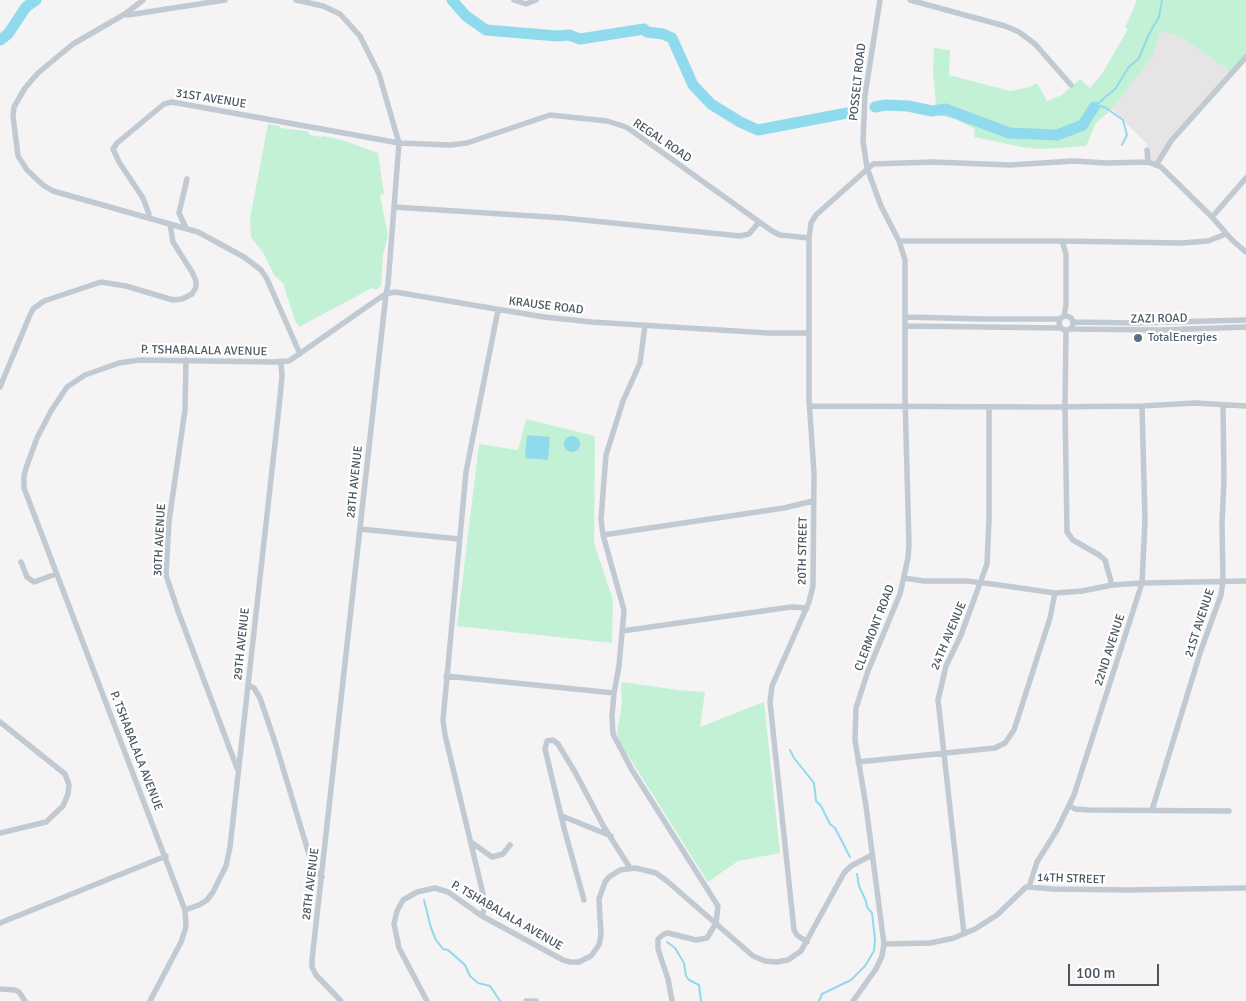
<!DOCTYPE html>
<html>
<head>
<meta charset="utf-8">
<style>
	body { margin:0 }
	#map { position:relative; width:1246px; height:1001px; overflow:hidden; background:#f5f3f3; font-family:Signika,sans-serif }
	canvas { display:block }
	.scale { position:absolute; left:1068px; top:964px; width:91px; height:22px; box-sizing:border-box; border:2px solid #4a5661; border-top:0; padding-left:6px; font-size:15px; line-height:18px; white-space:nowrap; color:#4a5661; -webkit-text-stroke:4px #fff; paint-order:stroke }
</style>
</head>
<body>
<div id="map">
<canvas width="1246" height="1001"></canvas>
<div class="scale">100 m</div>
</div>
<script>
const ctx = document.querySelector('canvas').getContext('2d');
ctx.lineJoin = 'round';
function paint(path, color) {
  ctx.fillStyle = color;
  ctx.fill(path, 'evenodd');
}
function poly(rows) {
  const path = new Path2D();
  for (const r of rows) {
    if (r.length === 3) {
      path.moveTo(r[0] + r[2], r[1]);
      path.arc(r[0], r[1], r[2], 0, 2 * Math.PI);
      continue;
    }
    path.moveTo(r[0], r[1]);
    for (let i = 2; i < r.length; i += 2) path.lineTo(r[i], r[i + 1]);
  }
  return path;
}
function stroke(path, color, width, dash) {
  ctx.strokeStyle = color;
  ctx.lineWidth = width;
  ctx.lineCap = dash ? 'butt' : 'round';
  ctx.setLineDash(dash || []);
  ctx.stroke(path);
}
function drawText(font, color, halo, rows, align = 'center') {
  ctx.font = font + ' Signika,sans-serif';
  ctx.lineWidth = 4.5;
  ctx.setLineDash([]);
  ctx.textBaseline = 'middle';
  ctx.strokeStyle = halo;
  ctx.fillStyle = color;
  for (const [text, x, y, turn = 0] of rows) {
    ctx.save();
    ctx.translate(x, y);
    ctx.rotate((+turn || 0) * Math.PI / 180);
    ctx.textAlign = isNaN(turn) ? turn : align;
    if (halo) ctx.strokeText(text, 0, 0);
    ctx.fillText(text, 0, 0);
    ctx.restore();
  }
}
paint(poly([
	[1161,31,1181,37,1231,72,1180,129,1157,164,1148,162,1147,144,1112,109,1151,59]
]), '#e6e4e5');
paint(poly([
	[1137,0,1246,0,1246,56,1231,72,1181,37,1161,31,1151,59,1112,109,1096,123,1086,146,1041,149,1022,147,974,137,975,129,955,119,937,115,933,72,934,48,950,50,949,75,1010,91,1030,87,1037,83,1047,101,1062,95,1080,79,1090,88,1102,74,1128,29,1125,28],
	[268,124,280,126,280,128,307,131,310,135,321,137,323,136,342,140,378,153,384,194,380,195,388,236,383,255,381,286,376,290,372,288,299,327,295,320,283,283,274,275,264,254,251,237,250,219],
	[526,419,595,436,594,543,613,600,612,643,457,626,479,444,518,450],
	[622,682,678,690,705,692,700,727,764,702,780,853,738,861,708,882,619,741,617,733,622,703,621,688]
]), '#c3f1d5');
paint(poly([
	[527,435,550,437,548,460,525,458],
	[572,444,8]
]), '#90daee');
stroke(poly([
	[1094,107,1116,88,1128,68,1139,58,1149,34,1159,17,1162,0],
	[1094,107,1100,106,1106,108,1123,120,1127,135,1122,145],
	[790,750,794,758,814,783,816,801,821,806,830,824,835,828,850,857],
	[424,900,431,928,436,940,443,949,448,950,465,965,470,976,478,983,490,986,500,1001],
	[667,942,675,948,684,963,686,976,689,980,699,985,701,1001],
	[819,1001,822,994,851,980,865,966,874,951,875,939,872,913,867,907,866,901,859,886,857,874]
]), '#90daee', 2);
stroke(poly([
	[452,0,466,16,486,30,557,36,569,35,580,39,644,29,647,32,663,34,672,38,693,85,711,104,740,122,758,130,847,113],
	[0,40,8,34,26,7,36,0],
	[875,107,886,105,908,106,932,111,945,109,1009,133,1057,135,1083,125,1094,107]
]), '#90daee', 11);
stroke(poly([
	[143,0,125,14,73,44,38,73,25,88,14,107,13,116,18,156,27,170,43,185,53,191,198,232,244,257,261,270,267,279,300,354],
	[296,0,323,6,340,14,360,36,379,74,399,143,388,284,386,294,312,960,312,967,316,975,341,1001],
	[514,0,526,4,536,0],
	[910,0,1005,26,1019,32,1035,44,1071,85],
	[125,14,128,15,225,0],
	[1147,150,1148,162],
	[1157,164,1171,141,1246,57],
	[394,207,564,218,740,236,749,234,759,222],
	[1212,217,1246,178],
	[148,218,149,214,143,198,119,162,113,149,117,143,164,104,172,102,399,143,450,145,467,143,550,115,607,121,626,127,635,133,772,231,780,235,809,238],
	[186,228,179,213,187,179],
	[899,241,1062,241,1181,243,1208,241,1226,234],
	[1062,241,1066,254,1066,305,1064,316],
	[1066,323,7],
	[905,317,983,319,1060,319],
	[1073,322,1135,323,1246,320],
	[645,325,640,363,623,401,606,455,601,519,603,535,624,610,619,666,614,693,612,716,613,734,632,770,718,906,716,923,707,938,696,940,668,933,664,934,658,939,658,949,668,979,672,1001],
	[905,326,1060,328],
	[1072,329,1162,330,1246,327],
	[1066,331,1065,407,1067,532,1073,540,1099,555,1105,560,1112,585],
	[186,360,185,410,169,521,166,575,178,611,237,768],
	[0,387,30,315,33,309,44,301,101,282,126,286,173,300,182,299,192,294,196,287,196,281,192,272,173,242,170,224],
	[811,406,1041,407,1142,406,1195,403,1246,406],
	[360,529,459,539],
	[603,535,784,508,813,501],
	[21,562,27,577,34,582,56,574],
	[904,578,924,581,967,581,992,584,1055,593,1082,591,1112,585,1142,583,1246,581],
	[622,631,791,607,807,608],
	[446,676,614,693],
	[248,685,254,688,260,698,276,745,311,861,317,873,322,877],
	[0,722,65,774,69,785,68,794,63,806,46,822,0,833],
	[858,762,995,748,1005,743,1014,730,1050,618,1055,593],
	[1070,806,1075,809,1089,810,1229,811],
	[1152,810,1201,650,1221,595,1223,581,1222,523,1224,479,1223,405],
	[562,816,611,836],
	[471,842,492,857,503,854,510,845],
	[1029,887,1037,862,1057,830,1074,795,1142,583,1145,520,1142,406],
	[584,900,564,828,545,749,547,741,553,740,558,744,575,772,604,827,630,868],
	[185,910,199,905,207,900,213,892,226,866,230,847,279,407,282,376,281,362],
	[482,916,485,906,484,898,445,735,443,720,466,472,498,310],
	[0,923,166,856],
	[964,934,938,700,946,666,961,635,987,564,989,520,989,407],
	[807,942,797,935,794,930,770,702,772,686,809,602,813,586,814,473,809,399,809,238,811,223,816,215,873,164,933,162,1010,165,1074,161,1106,163,1148,162,1161,167,1212,217,1232,240,1246,252],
	[884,944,930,943,954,938,975,929,997,915,1026,887,1029,887,1053,889,1128,890,1246,888],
	[0,989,15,990,19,992,25,1001],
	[150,1001,181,942,186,927,185,910,24,488,24,476,26,468,37,438,51,411,67,387,85,375,119,363,139,360,273,362,289,361,378,299,386,294,395,292,544,317,592,322,768,333,809,333],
	[427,1001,399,948,394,924,397,911,403,900,417,892,435,888,448,892,482,916,539,947,563,960,570,962,579,962,591,956,599,945,601,935,599,899,605,882,609,877,620,870,635,868,644,870,656,873,667,881,753,956,765,961,777,962,788,960,801,951,844,873,851,866,872,855],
	[526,1001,536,1001],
	[853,1001,876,969,882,956,884,944,866,806,855,740,856,708,868,671,900,594,908,558,909,545,905,397,905,260,899,241,881,206,867,168,863,141,865,95,880,0]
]), '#c1cad2', 5.5);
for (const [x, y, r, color] of [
	[1138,338,5,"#5c6f8a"]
]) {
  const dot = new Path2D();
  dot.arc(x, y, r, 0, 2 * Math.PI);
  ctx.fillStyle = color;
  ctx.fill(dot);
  stroke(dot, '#fff', 2);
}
drawText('12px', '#4a5661', '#fff', [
	["POSSELT ROAD",858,82,-84],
	["31ST AVENUE",211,99,9],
	["REGAL ROAD",662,141,34],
	["KRAUSE ROAD",546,306,7],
	["ZAZI ROAD",1159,319,-1],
	["P. TSHABALALA AVENUE",204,351,1],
	["28TH AVENUE",355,482,-84],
	["30TH AVENUE",160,540,-87],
	["20TH STREET",803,551,-89],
	["21ST AVENUE",1200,623,-72],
	["CLERMONT ROAD",875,628,-69],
	["24TH AVENUE",949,636,-67],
	["29TH AVENUE",242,644,-84],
	["22ND AVENUE",1110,650,-72],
	["P. TSHABALALA AVENUE",136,751,69],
	["14TH STREET",1071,879,2],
	["28TH AVENUE",311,884,-83],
	["P. TSHABALALA AVENUE",507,916,30]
]);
drawText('12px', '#4e5e75', '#fff', [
	["TotalEnergies",1148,338]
], 'left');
</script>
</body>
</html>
